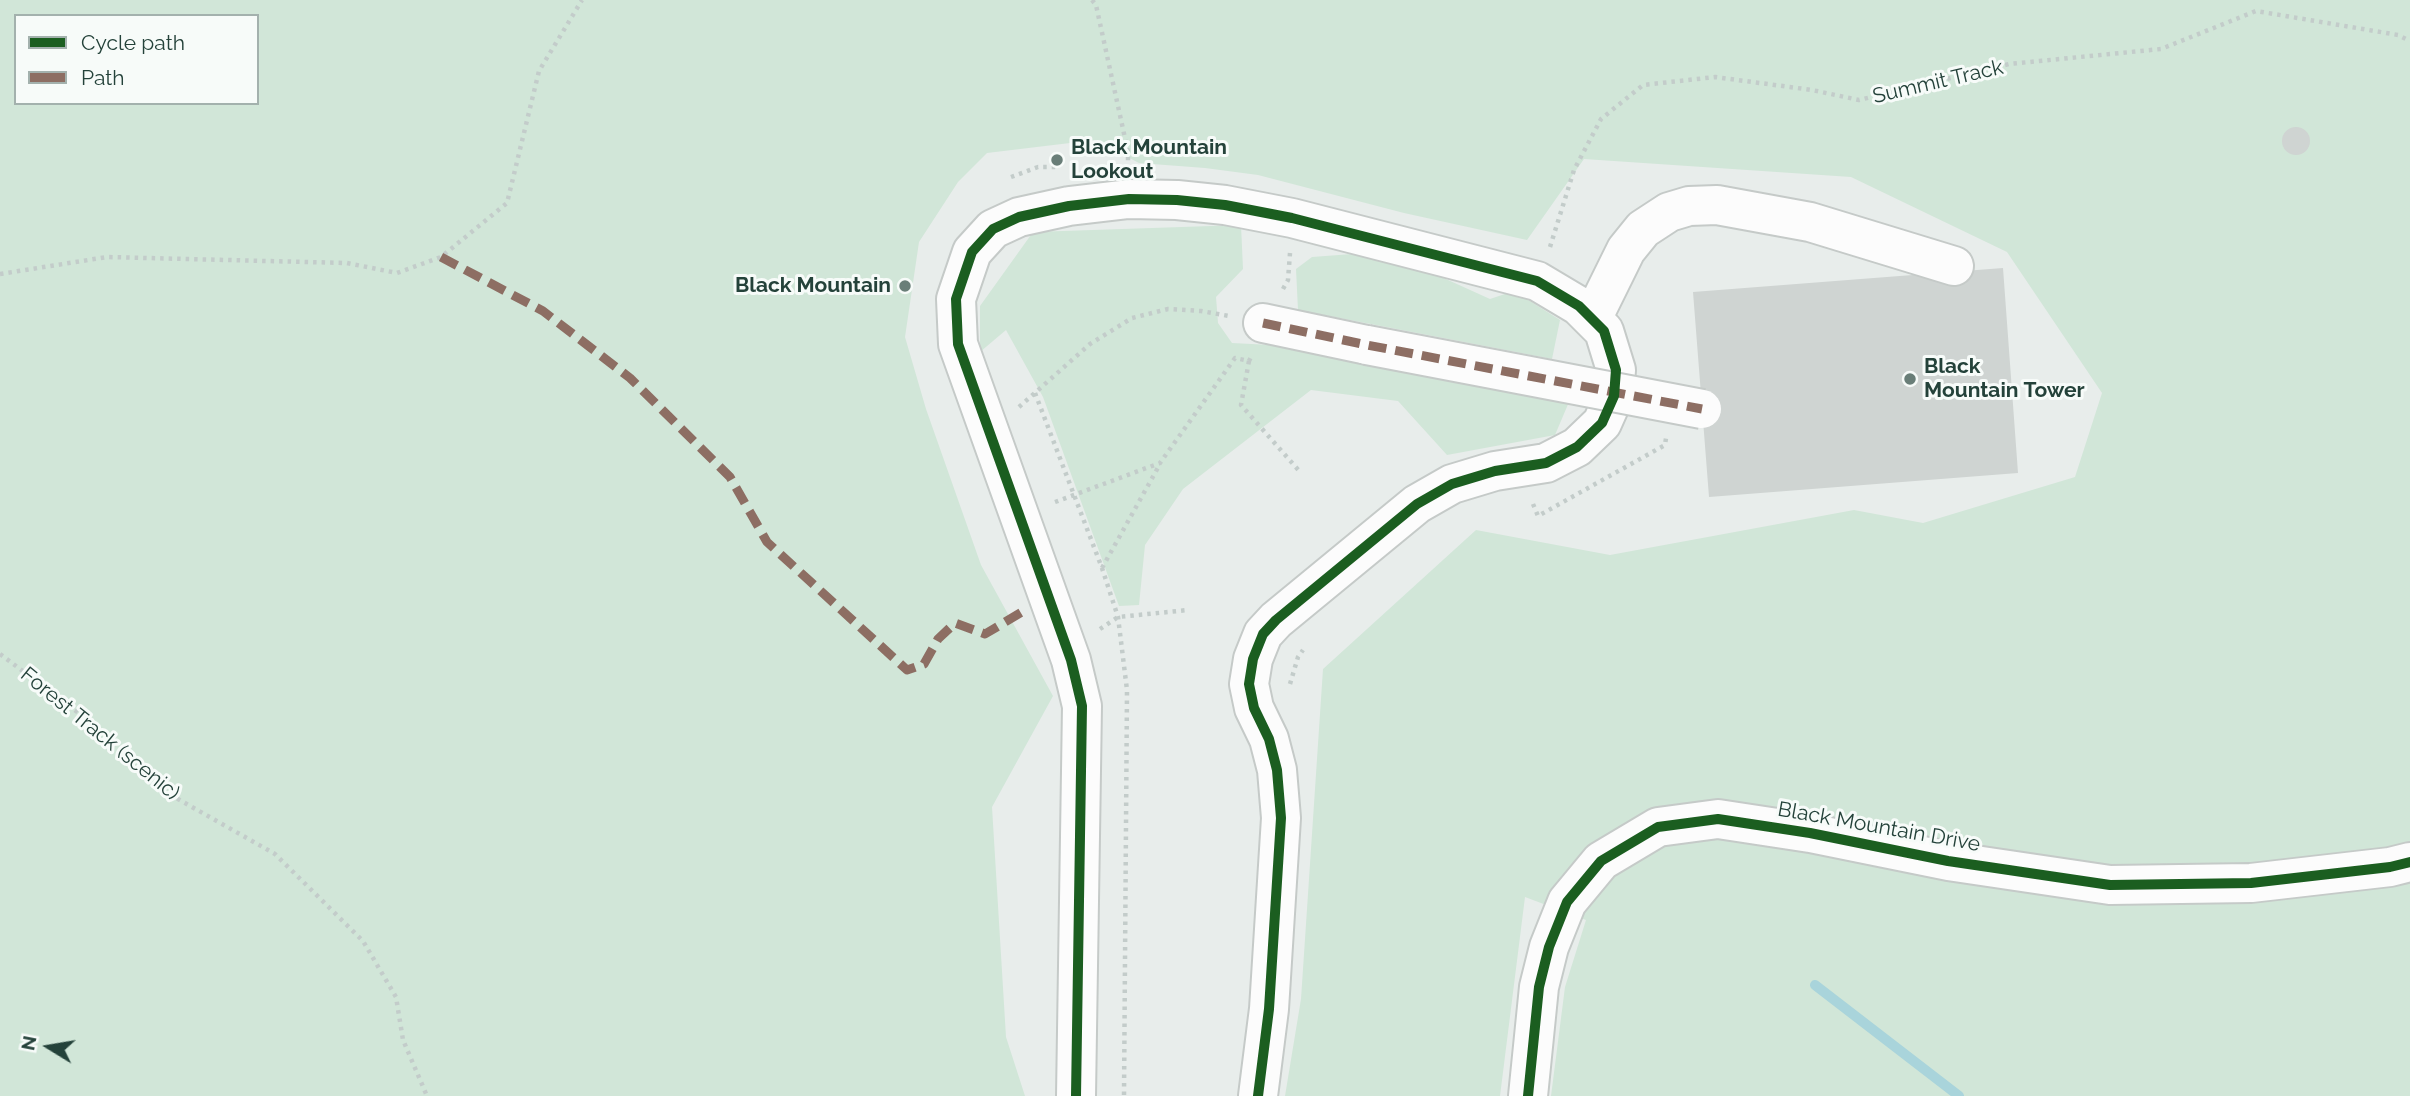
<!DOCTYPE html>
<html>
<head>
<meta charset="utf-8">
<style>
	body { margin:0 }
	#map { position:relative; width:2410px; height:1096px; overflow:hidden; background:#e8edeb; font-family:Raleway,sans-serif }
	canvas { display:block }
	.legend { position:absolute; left:14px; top:14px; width:245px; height:91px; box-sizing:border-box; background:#f7fbf9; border:2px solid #a3b1ad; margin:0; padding:9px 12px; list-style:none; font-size:21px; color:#24423a }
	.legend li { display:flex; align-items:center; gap:14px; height:35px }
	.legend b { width:35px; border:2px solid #a3b1ad }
	.north { position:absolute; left:14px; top:1012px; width:70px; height:70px; -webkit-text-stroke:5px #f7fbf9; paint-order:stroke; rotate:281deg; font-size:19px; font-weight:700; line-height:28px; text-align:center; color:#24423a }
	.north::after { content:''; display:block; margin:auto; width:24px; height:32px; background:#24423a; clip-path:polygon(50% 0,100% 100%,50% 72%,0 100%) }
</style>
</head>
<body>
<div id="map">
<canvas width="2410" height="1096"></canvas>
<ul class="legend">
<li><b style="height:9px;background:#1b5e20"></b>Cycle path</li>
<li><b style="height:9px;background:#8d6e63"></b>Path</li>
</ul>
<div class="north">N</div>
</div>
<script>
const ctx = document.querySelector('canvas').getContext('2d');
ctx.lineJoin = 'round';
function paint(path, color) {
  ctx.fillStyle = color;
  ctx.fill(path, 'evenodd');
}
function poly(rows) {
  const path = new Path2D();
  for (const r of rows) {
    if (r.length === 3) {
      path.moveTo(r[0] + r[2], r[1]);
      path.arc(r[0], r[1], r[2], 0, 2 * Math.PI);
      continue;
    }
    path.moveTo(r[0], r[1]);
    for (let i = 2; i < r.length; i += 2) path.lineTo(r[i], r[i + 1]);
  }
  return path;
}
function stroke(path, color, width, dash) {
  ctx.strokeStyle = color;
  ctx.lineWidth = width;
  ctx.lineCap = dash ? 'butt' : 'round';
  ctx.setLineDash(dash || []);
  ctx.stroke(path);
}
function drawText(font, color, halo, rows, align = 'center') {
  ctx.font = font + ' Raleway,sans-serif';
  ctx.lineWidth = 6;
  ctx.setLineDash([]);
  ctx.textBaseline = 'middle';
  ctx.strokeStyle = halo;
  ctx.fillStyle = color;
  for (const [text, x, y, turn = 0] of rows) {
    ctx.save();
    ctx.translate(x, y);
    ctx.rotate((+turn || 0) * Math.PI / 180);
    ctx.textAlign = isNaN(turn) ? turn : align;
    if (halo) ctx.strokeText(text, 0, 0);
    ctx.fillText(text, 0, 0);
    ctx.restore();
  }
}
paint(poly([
	[0,0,2410,0,2410,1096,1551,1096,1565,987,1586,920,1525,897,1500,1096,1285,1096,1301,999,1323,669,1476,530,1610,555,1854,510,1923,523,2075,477,2102,393,2007,252,1851,177,1584,159,1527,240,1404,213,1258,175,1205,168,1139,163,1095,140,987,153,958,182,919,242,905,337,926,409,981,565,1053,696,992,807,1006,1037,1025,1096,0,1096],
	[16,16,257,16,257,103,16,103],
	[1241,225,1243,269,1216,297,1218,323,1232,343,1271,345,1569,402,1555,435,1447,455,1398,401,1311,390,1183,489,1145,545,1139,605,1119,606,1043,397,1006,330,980,352,980,306,1033,232],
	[1352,254,1437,275,1490,299,1514,291,1560,320,1552,359,1298,310,1296,269,1312,257]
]), '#d1e6d8');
stroke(poly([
	[1815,985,1959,1096]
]), '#a9d4db', 10);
paint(poly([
	[2296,141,14],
	[2003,268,2018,473,1709,497,1693,292]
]), '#cfd4d2');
const minor = poly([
	[1592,319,1626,250,1643,229,1669,212,1689,206,1717,205,1810,222,1954,266],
	[1263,323,1367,345],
	[1076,1096,1082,706,1071,660,958,344,956,299,972,252,993,229,1019,217,1069,206,1129,199,1177,200,1225,205,1292,218,1537,281,1579,306,1604,331,1616,370,1614,396,1602,423,1577,447,1546,463,1495,471,1452,484,1417,504,1276,620,1263,634,1253,659,1249,684,1254,708,1269,739,1277,770,1281,818,1269,1009,1258,1096],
	[1528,1096,1539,987,1549,947,1567,902,1601,861,1658,827,1718,819,1810,833,1948,861,2110,885,2251,883,2390,867,2410,862]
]);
stroke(minor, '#c5cac8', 42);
stroke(poly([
	[1092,0,1096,5,1128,152,1128,162],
	[1011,177,1038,167,1059,167],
	[1550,247,1574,170,1601,119,1643,85,1715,77,1812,90,1859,100,2009,64,2161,49,2256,11,2398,35,2410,41],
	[0,274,107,257,347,263,397,273,441,257,507,203,539,71,582,0],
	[1283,289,1288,280,1290,253],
	[1249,361,1241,405,1301,473],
	[1035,393,1102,568,1118,617,1127,690,1124,1096],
	[1019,407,1090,344,1132,318,1168,309,1201,311,1229,316],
	[1055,502,1160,463,1235,358,1249,361,1251,357],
	[1533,504,1538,516,1665,445,1666,438],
	[1102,568,1160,464],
	[1100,629,1118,617,1188,610],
	[0,654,108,735,162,790,275,854,363,941,396,997,403,1040,427,1096],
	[1290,684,1298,657,1303,650]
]), '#c3ccca', 4.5, [3.5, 5]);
stroke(minor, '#fcfcfc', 38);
const minorBridge = poly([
	[1367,345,1702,409]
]);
stroke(minorBridge, '#c5cac8', 42, []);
stroke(minorBridge, '#fcfcfc', 38);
stroke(poly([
	[441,257,543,311,630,378,730,477,767,542,907,670,924,664,938,639,955,623,985,634,1022,612],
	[1263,323,1367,345,1702,409]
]), '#8d6e63', 9, [18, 9]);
stroke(poly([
	[1076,1096,1082,706,1071,660,958,344,956,299,972,252,993,229,1019,217,1069,206,1129,199,1177,200,1225,205,1292,218,1537,281,1579,306,1604,331,1616,370,1614,396,1602,423,1577,447,1546,463,1495,471,1452,484,1417,504,1276,620,1263,634,1253,659,1249,684,1254,708,1269,739,1277,770,1281,818,1269,1009,1258,1096],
	[1528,1096,1539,987,1549,947,1567,902,1601,861,1658,827,1718,819,1810,833,1948,861,2110,885,2251,883,2390,867,2410,862]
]), '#1b5e20', 10);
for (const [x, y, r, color] of [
	[1057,160,7,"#697e78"],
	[905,286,7,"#697e78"],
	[1910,379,7,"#697e78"]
]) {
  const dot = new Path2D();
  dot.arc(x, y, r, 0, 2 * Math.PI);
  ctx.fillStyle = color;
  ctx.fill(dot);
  stroke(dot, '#f7fbf9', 2.5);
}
drawText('21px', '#24423a', '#f7fbf9', [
	["Summit Track",1938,82,-13],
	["Forest Track (scenic)",100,734,39],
	["Black Mountain Drive",1879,827,10]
]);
drawText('bold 21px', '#24423a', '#f7fbf9', [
	["Black Mountain",1071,148],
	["Lookout",1071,172],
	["Black Mountain",891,286,"right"],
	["Black",1924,367],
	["Mountain Tower",1924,391]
], 'left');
</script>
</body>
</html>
